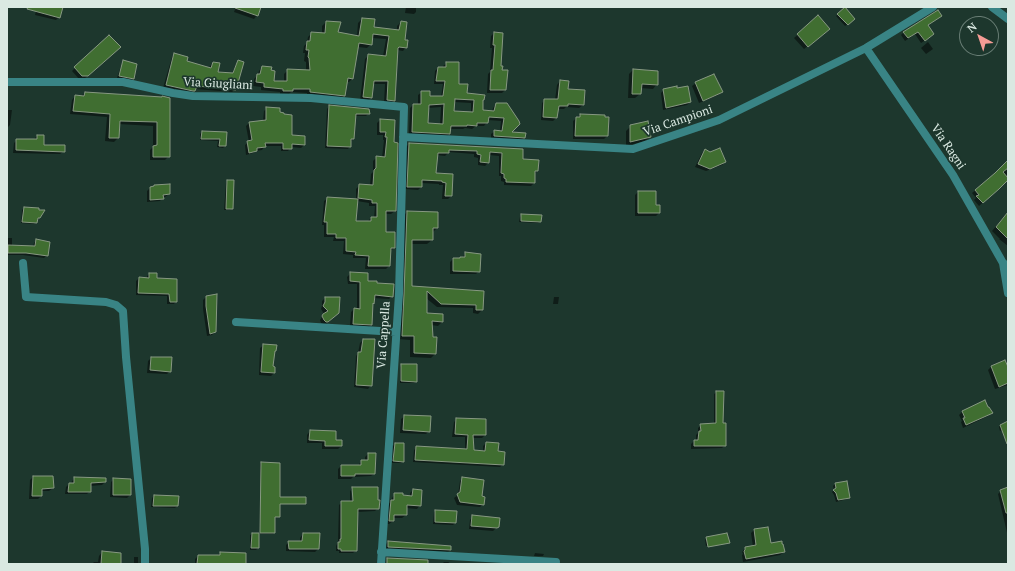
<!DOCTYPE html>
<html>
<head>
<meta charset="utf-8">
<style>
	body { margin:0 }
	#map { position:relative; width:1015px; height:571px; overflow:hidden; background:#1d372d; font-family:"PT Serif",serif }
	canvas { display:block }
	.frame { position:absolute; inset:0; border:8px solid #dae9e2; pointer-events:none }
	.north { position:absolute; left:959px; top:16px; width:40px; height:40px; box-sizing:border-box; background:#1d372d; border:1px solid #697e75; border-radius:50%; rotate:320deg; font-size:11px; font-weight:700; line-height:16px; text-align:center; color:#dae9e2 }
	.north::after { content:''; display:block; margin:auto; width:14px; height:18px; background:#f59c95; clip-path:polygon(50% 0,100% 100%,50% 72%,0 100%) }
</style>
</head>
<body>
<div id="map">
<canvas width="1015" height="571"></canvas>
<div class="frame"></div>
<div class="north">N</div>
</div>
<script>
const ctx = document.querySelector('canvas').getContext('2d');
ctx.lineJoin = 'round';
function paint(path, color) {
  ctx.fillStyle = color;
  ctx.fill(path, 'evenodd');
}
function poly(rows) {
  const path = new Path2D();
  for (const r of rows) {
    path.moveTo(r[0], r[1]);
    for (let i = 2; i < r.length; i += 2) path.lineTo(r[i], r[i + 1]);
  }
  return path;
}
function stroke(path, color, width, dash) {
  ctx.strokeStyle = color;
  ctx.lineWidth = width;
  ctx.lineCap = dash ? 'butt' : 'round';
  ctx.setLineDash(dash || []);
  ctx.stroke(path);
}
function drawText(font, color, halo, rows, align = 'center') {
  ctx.font = font + ' "PT Serif",serif';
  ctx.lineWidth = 3.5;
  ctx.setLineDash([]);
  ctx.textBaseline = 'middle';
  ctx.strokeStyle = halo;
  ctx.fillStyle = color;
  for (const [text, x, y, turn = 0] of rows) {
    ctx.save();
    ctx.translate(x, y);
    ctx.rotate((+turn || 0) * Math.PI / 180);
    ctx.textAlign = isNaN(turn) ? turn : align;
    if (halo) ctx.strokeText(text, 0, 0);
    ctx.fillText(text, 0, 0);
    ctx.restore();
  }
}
paint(poly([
	[37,7,56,7,59,17,56,20,35,15],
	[236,7,260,7,257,15,254,19,234,12],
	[406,7,416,7,416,12,414,14,405,13],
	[845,9,854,19,845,26,836,16],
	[818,17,825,32,804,49,794,38],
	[362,19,373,28,397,31,397,26,401,22,404,40,406,47,403,51,397,50,394,100,390,104,384,103,385,84,373,84,371,98,367,102,360,101,365,59,369,55,383,56,386,39,372,38,371,44,367,48,358,47,353,78,349,82,347,82,344,95,341,99,307,96,307,93,291,92,289,94,280,94,280,92,261,90,261,87,253,86,254,79,258,75,259,71,262,67,272,82,284,82,284,74,288,70,306,71,306,62,304,61,305,53,303,53,304,46,307,43,308,37,312,33,322,34,322,26,326,22,336,33,357,36,358,23],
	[927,25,930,37,921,43,915,34,905,41,901,35,904,32],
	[494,33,500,67,505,90,502,93,487,93,488,74,490,72,492,48,490,48,491,36],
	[109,36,119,47,84,79,79,79,72,71],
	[928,42,933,49,926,54,921,48],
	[175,54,186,61,209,69,210,66,213,63,216,73,232,74,236,64,239,62,235,89,232,92,195,89,191,93,163,88,172,57],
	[124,61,133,78,131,80,117,78,122,63],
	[447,63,458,85,466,94,483,100,482,101,482,111,492,112,493,108,496,104,507,104,510,132,524,137,521,141,491,139,491,134,495,131,500,132,501,121,488,120,487,122,484,126,476,126,472,129,465,128,463,129,450,129,450,134,446,137,409,135,410,108,413,105,418,105,418,95,422,92,428,97,441,97,443,84,434,84,435,71,438,68,443,68,443,66],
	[454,102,471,103,471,113,453,112],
	[441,107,440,125,427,124,428,108],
	[633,70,657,84,653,89,640,88,640,94,635,98,628,98,629,74],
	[560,81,566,90,583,105,579,108,566,107,564,109,558,109,556,118,553,121,541,120,542,103,545,100,555,100,557,85],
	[696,83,722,92,718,95,699,103,692,86],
	[664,90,690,102,687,105,663,110,661,93],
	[85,93,161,98,169,156,165,160,150,160,150,150,153,147,153,126,118,124,118,138,114,142,105,141,107,117,70,114,72,100,75,96,81,96],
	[329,106,369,113,366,116,355,116,353,139,350,142,350,146,348,149,325,148,327,109],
	[267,108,279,113,291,136,304,145,301,148,291,147,288,151,281,151,281,146,265,146,262,150,256,151,253,153,246,155,245,145,249,142,246,126,249,123,263,121,264,111],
	[7,110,12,110,10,125,7,128],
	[580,115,607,136,604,139,573,139,573,121],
	[380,120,393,143,395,211,391,214,385,214,385,233,394,248,390,251,389,266,386,269,365,269,366,258,353,258,353,255,343,254,344,241,333,241,334,237,324,237,324,225,322,225,324,201,328,198,356,199,356,189,360,185,370,186,371,174,373,172,373,161,377,157,382,158,384,140,383,140,383,135,377,135,377,123],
	[357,201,369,203,369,206,375,206,374,218,371,218,368,221,355,222],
	[631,126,650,137,645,141,626,146,626,131],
	[202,132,226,133,225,146,223,148,217,147,218,141,200,140,200,134],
	[37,136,43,146,64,151,60,154,13,153,14,143,17,140,34,139],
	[409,144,522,150,522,160,537,171,534,174,534,183,531,186,504,185,504,182,501,181,501,176,499,176,499,156,489,155,488,163,485,166,478,165,478,158,474,157,474,154,449,152,445,156,437,155,435,174,452,175,451,196,448,199,442,199,443,185,439,185,439,184,421,183,421,187,418,190,405,189,406,147],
	[705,150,725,162,722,165,706,171,695,167,702,153],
	[1008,164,1008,179,995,192,979,206,974,200,976,198,972,193],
	[228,181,232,208,230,210,224,210,226,183],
	[150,188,169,194,165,197,163,197,160,201,147,202,147,191],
	[638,192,656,206,659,213,656,216,635,216,635,195],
	[24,208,39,218,34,224,21,223,22,210],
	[407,212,437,228,433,232,432,232,432,240,427,244,411,244,411,287,483,292,482,310,478,314,473,313,473,308,437,307,426,298,426,314,442,322,438,326,431,325,435,354,431,358,410,357,410,340,398,339,403,216],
	[1008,212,1008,246,999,239,1000,239,992,231],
	[521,216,540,221,538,223,519,222,520,217],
	[7,235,8,235,8,238,12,238,12,246,33,247,34,243,36,241,47,255,44,258,23,255,7,255],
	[465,254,479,271,476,274,450,274,450,262,453,259,462,258],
	[150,274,156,279,176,301,174,304,167,304,167,296,136,295,136,281,139,278,147,279,147,276],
	[350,274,367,282,376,284,392,296,389,299,373,298,371,325,368,328,350,326,351,312,354,309,357,309,357,284,348,284,347,277],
	[206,297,215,332,212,335,207,336,203,309,203,300],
	[554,297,559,297,558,304,553,304],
	[325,298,338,312,326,325,321,323,320,320,324,314,321,309,322,306,322,301],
	[363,340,371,385,368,389,354,387,356,356,358,353,360,343],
	[264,345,273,352,272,367,274,373,271,376,259,375,260,348],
	[151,358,171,358,170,371,167,374,147,373,148,361],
	[402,365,416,381,414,383,400,383,400,367],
	[991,367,1008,370,1008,385,995,389,988,370],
	[717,392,722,424,725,445,722,448,691,449,691,444,694,441,696,441,696,435,698,433,698,428,701,425,714,424,714,394],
	[984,402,991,413,988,416,963,428,961,422,962,421,959,415,962,412],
	[405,416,429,431,426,434,400,433,401,419],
	[457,419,485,435,482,438,472,438,473,451,483,451,483,446,486,443,497,452,503,464,500,467,413,462,414,450,417,447,465,450,465,437,452,437,454,422],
	[1008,422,1008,428,1000,431,999,427,1001,425],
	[310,431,335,441,341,446,338,449,322,449,322,443,307,443,307,435],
	[395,444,403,461,401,463,392,463,393,446],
	[368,454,374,474,371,476,353,477,351,479,338,479,338,469,341,466,359,466,359,464,362,461,365,461,365,457],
	[261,463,279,498,305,504,279,504,279,517,274,518,274,533,273,534,260,534,260,464],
	[33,477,53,488,49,491,41,491,41,496,38,499,29,499,30,480],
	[75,478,105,482,102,485,90,486,90,491,87,494,65,494,66,487,69,484,71,484,72,481],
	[463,478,481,497,483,504,480,507,457,505,454,498,458,495,460,481],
	[114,479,130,495,127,498,110,497,111,482],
	[835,484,849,498,847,499,836,502,834,495,832,492,834,490,833,486],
	[353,488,378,508,375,511,357,512,356,550,353,553,339,553,339,551,336,551,336,546,338,542,339,505,342,502,350,502,350,491],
	[351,490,353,490,354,506,352,506],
	[1008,488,1008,537,998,494,1001,491],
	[413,490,420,505,417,509,406,508,406,515,402,518,393,518,393,521,389,524,387,524,388,505,391,501,392,498,395,494,402,496,410,497,410,493],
	[154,496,177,506,175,508,151,507,152,498],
	[436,511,455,523,453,525,433,524,434,512],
	[473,516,498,526,493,531,469,529,470,520],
	[768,528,770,544,784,552,780,555,743,562,742,555,743,554,742,552,745,548,753,547,751,533,754,530],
	[252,534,258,548,256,550,250,550,250,535],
	[303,534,318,549,315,552,286,551,286,545,289,542,300,542,300,538],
	[727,534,728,543,728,544,728,543,706,546,705,540,707,538],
	[388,542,450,546,450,550,447,553,385,550,385,545],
	[102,552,120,564,92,564,94,562,98,562,99,556],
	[220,553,245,564,248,564,195,564,195,559,198,556,217,556],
	[535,553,544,554,543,556,534,556],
	[134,557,138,557,138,564,134,563],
	[444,562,449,562,448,564,442,564]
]), '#0007');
const building = poly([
	[28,7,63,7,60,18,27,9,28,7],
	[235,7,261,7,258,16,235,8,235,7],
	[845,7,855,19,848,25,837,14,845,7],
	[938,10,942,16,928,25,934,34,925,41,918,32,908,38,903,32,938,10],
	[818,15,830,29,808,47,797,34,818,15],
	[362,18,375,19,374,27,399,30,401,21,407,22,405,40,408,40,407,48,399,47,398,48,395,101,387,100,388,81,374,81,372,98,363,97,368,54,386,56,389,36,373,34,372,45,359,43,353,79,348,78,345,96,310,92,310,89,293,89,293,91,283,91,283,89,264,87,264,83,256,82,257,74,260,74,262,66,272,67,271,70,275,71,274,81,287,81,287,69,310,70,309,58,308,57,309,50,306,50,307,41,310,41,311,32,325,33,326,21,341,22,338,32,359,36,362,18],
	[494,32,503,33,501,66,503,66,502,70,508,70,506,90,490,90,491,70,493,70,495,45,493,45,494,32],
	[109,35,121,47,88,76,82,76,74,67,109,35],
	[174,53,188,57,187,61,211,68,213,62,220,63,218,72,233,73,238,60,244,62,236,90,197,86,195,91,193,91,166,85,174,53],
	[123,60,137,64,134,79,119,76,123,60],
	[446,62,459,62,459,84,468,84,467,93,485,95,484,100,483,100,483,110,494,111,496,103,507,103,519,121,520,124,512,132,526,133,525,138,494,136,494,130,502,131,504,118,489,117,488,123,477,123,477,126,467,125,467,126,451,126,450,134,412,132,413,104,421,104,421,91,430,91,430,96,443,96,445,81,436,81,438,67,446,67,446,62],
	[455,99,474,100,473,112,454,111,455,99],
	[444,104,443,124,428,123,429,105,444,104],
	[633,69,658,71,658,85,642,84,641,94,632,94,633,69],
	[714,74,723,92,703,101,695,82,714,74],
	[560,80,569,81,568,89,585,90,584,105,568,104,568,106,559,106,557,118,543,117,544,99,558,99,560,80],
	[677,86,677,88,688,86,691,102,666,108,663,89,677,86],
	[85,92,162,97,162,96,170,98,170,157,153,157,153,146,157,145,157,122,120,121,119,138,109,138,110,114,73,111,75,95,84,96,85,92],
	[329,105,369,109,370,114,356,114,354,139,351,139,351,147,327,146,329,105],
	[266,107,280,108,280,112,284,113,284,114,292,115,292,135,305,136,305,145,292,144,292,149,283,149,283,143,265,143,266,147,257,148,257,151,249,153,247,141,252,140,249,122,266,120,266,107],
	[580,114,605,115,605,117,609,117,608,136,575,136,576,117,580,117,580,114],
	[380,119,395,120,394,142,398,143,396,211,386,211,386,232,395,232,395,248,391,248,390,266,368,266,369,256,355,255,356,252,346,251,346,238,336,238,336,234,327,234,327,222,324,222,327,197,358,199,356,221,371,221,371,217,377,217,377,203,372,203,372,200,358,198,359,184,373,185,374,170,376,168,376,156,385,157,387,137,385,137,386,132,380,132,380,119],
	[648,121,651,137,630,142,630,125,648,121],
	[202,131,227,132,226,146,219,146,220,139,201,139,202,131],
	[37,135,44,135,44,145,65,145,65,152,16,150,16,139,37,139,37,135],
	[409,143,523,149,523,159,539,160,538,171,535,171,535,183,506,182,506,179,504,178,504,174,501,173,502,153,490,152,489,163,480,162,481,155,477,154,477,151,449,150,449,153,438,153,436,173,453,174,452,196,445,196,446,183,442,182,442,181,422,180,422,187,407,187,409,143],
	[720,148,726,162,710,169,698,164,705,149,710,152,720,148],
	[1008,160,1008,168,1003,172,1008,178,1008,180,999,189,983,203,976,196,979,195,975,190,995,173,1008,160],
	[227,180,234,180,233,209,226,209,227,180],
	[170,184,170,194,163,195,164,199,150,200,150,187,154,186,154,185,170,184],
	[638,191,656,191,656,205,660,205,660,213,638,213,638,191],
	[24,207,39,208,39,210,45,210,40,218,38,218,37,223,22,222,24,207],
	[407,211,438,212,438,228,433,228,433,240,412,240,412,286,484,291,483,310,476,310,476,305,441,304,427,291,427,313,443,314,443,322,432,321,433,337,437,337,436,354,414,353,414,336,402,336,404,294,407,211],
	[1008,212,1008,239,996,227,1008,212],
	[521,214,542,215,541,222,521,221,521,214],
	[36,239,50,242,48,256,26,253,8,253,8,245,35,246,36,239],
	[465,252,481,254,480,272,453,271,453,258,460,258,460,257,465,257,465,252],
	[350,272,368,273,368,281,377,281,377,283,394,284,393,297,375,295,374,304,373,303,372,325,353,324,354,308,360,309,360,282,350,281,350,272],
	[149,273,157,273,157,278,177,279,177,302,170,302,169,294,138,293,139,277,149,278,149,273],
	[217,294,216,332,210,334,206,306,206,296,217,294],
	[325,297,340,297,339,313,328,322,326,322,324,320,322,316,323,314,328,311,323,306,325,302,325,297],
	[363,339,375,339,372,386,356,385,358,352,361,352,363,339],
	[263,344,277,345,276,351,275,351,273,366,275,367,275,373,261,372,263,344],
	[151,357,172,357,171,372,150,370,151,357],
	[1005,360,1008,367,1008,383,999,387,991,366,1005,360],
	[401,364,417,364,417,382,401,381,401,364],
	[716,391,724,391,723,423,726,423,726,446,694,446,694,440,698,440,699,431,701,431,700,424,716,423,716,391],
	[985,400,988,407,989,407,993,413,966,425,963,418,965,418,962,411,985,400],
	[404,415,431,416,430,432,403,430,404,415],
	[456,418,486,419,486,435,473,435,474,450,485,451,486,442,499,443,498,451,505,452,504,465,415,460,416,446,467,449,468,435,455,434,456,418],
	[1008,421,1008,444,1007,444,1000,425,1008,421],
	[310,430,336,431,336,440,342,440,342,446,325,446,325,441,309,440,310,430],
	[395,443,404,443,404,462,393,461,395,443],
	[368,453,376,453,375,474,355,474,355,476,341,476,341,465,361,465,361,460,368,460,368,453],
	[261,462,280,463,280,497,306,497,306,504,280,504,280,517,275,517,275,533,260,533,261,462],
	[33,476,53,476,54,488,42,489,42,496,32,496,33,476],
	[74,477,106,478,106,482,91,483,91,492,68,492,69,483,74,483,74,477],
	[462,477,484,480,482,496,485,497,484,505,460,502,457,494,460,492,462,477],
	[113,478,131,479,131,495,113,495,113,478],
	[847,481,850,498,838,500,836,493,833,490,836,488,835,483,847,481],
	[352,487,378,487,378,500,380,500,379,509,358,509,357,551,341,551,341,549,338,549,338,542,340,542,340,539,341,539,341,501,353,501,352,487],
	[1008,487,1008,513,1006,513,1000,490,1008,487],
	[413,489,422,490,421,506,407,505,407,515,394,515,394,521,389,521,391,500,394,500,394,493,403,493,403,495,412,496,413,489],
	[154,495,179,496,178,506,153,506,154,495],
	[435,510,457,511,456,523,435,522,435,510],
	[472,515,500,518,499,527,497,528,471,526,472,515],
	[768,527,771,543,782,541,782,544,783,544,785,552,746,559,744,551,745,550,745,547,756,545,754,529,768,527],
	[252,533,259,533,259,548,251,548,252,533],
	[303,533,320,533,319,549,289,549,288,541,302,541,303,533],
	[727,533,730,543,708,547,706,537,727,533],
	[388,541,451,546,451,550,388,547,388,541],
	[102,551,121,553,121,564,101,564,102,551],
	[220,552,246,553,246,564,197,564,198,555,220,555,220,552],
	[387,558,428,560,428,564,387,564,387,558]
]);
paint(building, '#406e31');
stroke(building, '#879882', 1);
stroke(poly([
	[992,7,1008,19],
	[866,48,953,175,1003,263,1008,266],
	[7,82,123,82,173,93,193,96,311,98,404,107,399,294,381,564],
	[403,137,633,149,719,120,866,48,933,7],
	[23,263,26,297,106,302,116,305,123,311,126,357,145,549,145,564],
	[1003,263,1008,293],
	[236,322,396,332],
	[381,552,556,562]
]), '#398485', 8);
drawText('12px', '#dae9e2', '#1d372d', [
	["Via Giugliani",218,84,3],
	["Via Campioni",678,121,-19],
	["Via Ragni",948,147,56],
	["Via Cappella",384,335,-86]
]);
</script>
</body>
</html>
